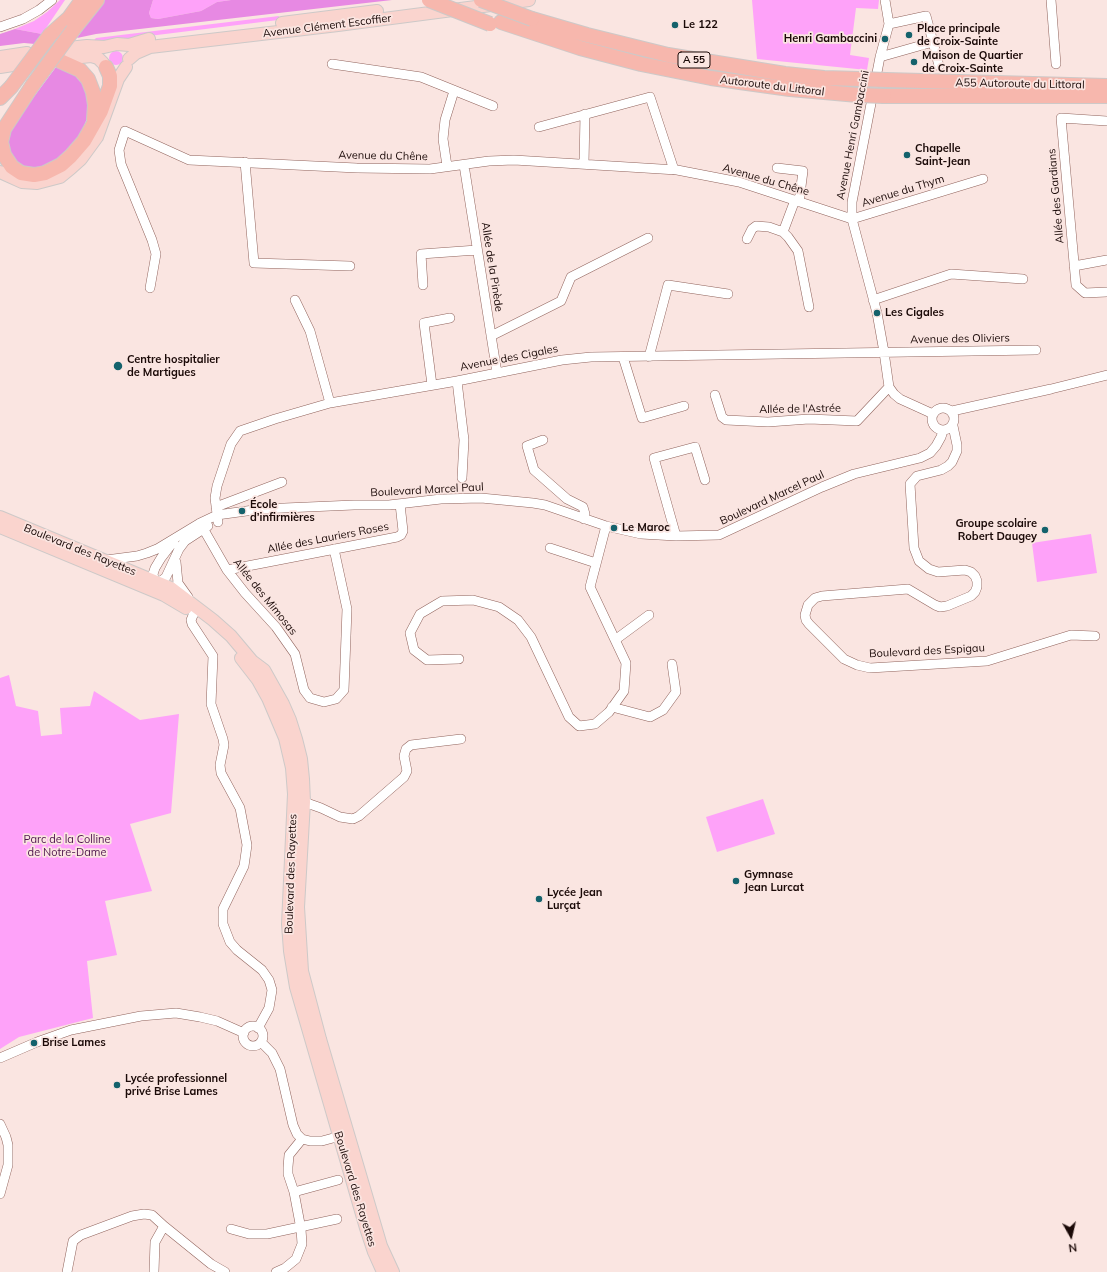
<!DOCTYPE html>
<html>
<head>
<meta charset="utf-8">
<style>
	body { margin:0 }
	#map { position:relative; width:1107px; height:1272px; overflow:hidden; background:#fae5e1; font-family:Mulish,sans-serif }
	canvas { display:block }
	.north { position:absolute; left:1051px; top:1216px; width:40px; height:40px; -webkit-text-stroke:3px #fae5e1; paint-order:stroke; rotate:172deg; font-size:11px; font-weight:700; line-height:16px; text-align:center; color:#1a0907 }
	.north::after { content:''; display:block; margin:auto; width:14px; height:18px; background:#1a0907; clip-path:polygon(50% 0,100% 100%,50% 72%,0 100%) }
</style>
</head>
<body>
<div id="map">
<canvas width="1107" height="1272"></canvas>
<div class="north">N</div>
</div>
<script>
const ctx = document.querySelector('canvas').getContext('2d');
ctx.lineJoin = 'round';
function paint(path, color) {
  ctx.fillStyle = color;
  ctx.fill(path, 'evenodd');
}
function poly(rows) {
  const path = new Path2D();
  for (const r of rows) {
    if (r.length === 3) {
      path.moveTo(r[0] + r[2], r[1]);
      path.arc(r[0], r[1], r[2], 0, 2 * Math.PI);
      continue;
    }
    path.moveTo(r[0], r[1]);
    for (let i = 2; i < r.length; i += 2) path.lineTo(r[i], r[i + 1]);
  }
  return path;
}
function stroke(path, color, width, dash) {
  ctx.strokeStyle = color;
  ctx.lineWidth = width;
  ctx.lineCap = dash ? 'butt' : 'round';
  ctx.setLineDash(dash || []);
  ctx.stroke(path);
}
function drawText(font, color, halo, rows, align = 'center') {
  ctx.font = font + ' Mulish,sans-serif';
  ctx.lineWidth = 3.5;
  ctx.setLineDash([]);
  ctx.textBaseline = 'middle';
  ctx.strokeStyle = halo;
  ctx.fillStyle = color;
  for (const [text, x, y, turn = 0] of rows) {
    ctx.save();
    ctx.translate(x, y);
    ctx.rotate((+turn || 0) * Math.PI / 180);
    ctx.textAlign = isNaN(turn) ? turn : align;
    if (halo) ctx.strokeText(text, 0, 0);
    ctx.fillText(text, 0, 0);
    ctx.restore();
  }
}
paint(poly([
	[60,0,65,0,42,34,15,29,34,21,47,12],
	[153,0,231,0,217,2,201,11,158,19,151,18,149,13],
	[752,0,879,0,878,9,856,8,850,55,869,58,867,70,757,59],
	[279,16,278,20,149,36,134,41,118,38,108,40,104,43,93,41,96,38],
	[116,58,7],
	[1091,534,1097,573,1037,582,1032,543],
	[9,675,16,706,38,711,41,736,62,734,60,708,90,706,94,691,140,720,179,714,171,813,130,824,152,891,105,901,117,955,87,961,93,1018,19,1037,0,1049,0,678],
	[763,799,775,834,717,852,706,817]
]), '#fea2f9');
paint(poly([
	[103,0,153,0,149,13,151,18,158,19,201,11,217,2,231,0,392,0,96,34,77,38],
	[15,29,42,34,35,44,24,43,0,46,0,34],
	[56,67,60,67,79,76,77,78,84,86,87,93,89,111,86,121,81,133,75,142,57,159,40,168,30,168,22,165,15,161,10,154,8,146,8,138,10,129]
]), '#e789e3');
const minor = poly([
	[885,0,889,24,880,57,852,202,852,219,877,313,884,352,889,387,894,394,900,399,933,414],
	[1051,0,1056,64],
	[0,27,23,19,39,10,52,0],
	[933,42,939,66],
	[880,57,933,42,926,16,889,24],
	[332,64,421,77,493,106],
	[1107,121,1061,118,1076,285,1085,293,1107,292],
	[539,127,650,97,674,170],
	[245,162,254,263,350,266],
	[584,164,585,114],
	[464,165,497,373],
	[447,166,443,139,445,120,454,91],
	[777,168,803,171,799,202],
	[783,232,795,200],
	[747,239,752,229,756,226,769,227,783,232,788,237,798,251,809,307],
	[1074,266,1107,260],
	[423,285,421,254,477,250],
	[150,288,156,254,152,240,121,164,119,150,125,131,189,160,357,168,430,169,489,161,514,160,677,170,739,182,852,219,983,179],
	[295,300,310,331,330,403],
	[873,300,951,274,1023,279],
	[491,336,561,301,571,277,648,238],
	[623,357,642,418,684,406],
	[649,357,668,285,728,294],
	[457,381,464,440,462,478],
	[432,385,424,323,450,318],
	[715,395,722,417,726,420,768,422,809,419,857,421,889,387],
	[943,419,11],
	[952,411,1051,389,1107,375],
	[953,426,957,445,957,451,952,462,948,466,941,470,917,476,910,484,914,548,919,561,929,569,938,572,965,570,971,572,975,576,977,581,977,587,975,592,971,596,947,606,940,607,935,605,908,589,822,596,815,598,808,605,805,615,806,620,809,624,844,659,857,665,870,668,987,661,1071,635,1095,636],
	[543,440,527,446,534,470,567,499,583,507,585,514,584,519],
	[216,507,282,482],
	[218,522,215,498,217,486,231,444,240,431,275,419,330,403,457,381,562,360,591,357,1036,350],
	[200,523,227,570,245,593,276,627,295,654,304,690,310,698,324,702,336,699,344,690,347,609,334,549],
	[676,536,654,458,695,447,705,480],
	[550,548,596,563],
	[106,560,137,556,147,553,157,549,200,523,217,515,261,509,354,505,389,505,441,499,481,498,533,503,545,505,606,526,641,534,676,536,719,535,822,487,854,474,920,458,930,453,936,446,941,437,943,431],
	[176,562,178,583,188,597],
	[227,570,397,537,401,535,403,531,400,504],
	[155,583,160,582,166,577,179,549,185,541,208,526],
	[155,585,153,574,155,568,161,558,174,541],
	[194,613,191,620,192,624,213,656,211,704,223,739,224,745,220,765,221,773,240,808,247,845,244,866,223,909,223,924,230,942,237,950,262,970,269,980,272,990,269,1008,258,1028],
	[615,640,649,615],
	[459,659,427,660,414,650,410,633,420,614,442,601,473,600,499,607,518,620,531,637,569,717,579,726,595,724,609,712,624,691,626,663,590,587,606,526],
	[612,707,650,717,663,710,676,692,672,664],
	[298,801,304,802,321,808,340,817,353,819,359,816,404,777,407,771,404,756,406,749,411,745,461,739],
	[253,1036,10],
	[261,1042,272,1053,280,1069,293,1125,297,1134,302,1139,310,1141,322,1141,344,1135],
	[0,1058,37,1042,71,1030,141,1016,176,1013,200,1017,217,1021,244,1033],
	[0,1124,6,1137,8,1145,8,1165,0,1194],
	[294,1192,338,1180],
	[231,1229,249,1234,267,1234,337,1219],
	[67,1272,73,1241,81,1235,132,1216,144,1214,152,1215,164,1226],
	[154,1272,155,1242,164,1226,211,1264,225,1272],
	[276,1272,285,1268,296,1259,302,1244,301,1229,294,1192,288,1174,288,1167,289,1155,302,1139]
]);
const major = poly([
	[282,23,377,11],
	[69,48,87,46,104,47,117,44,129,45,149,39],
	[0,57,27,53],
	[62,59,91,56,98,58,103,63],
	[129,59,136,53,150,47,338,25,529,0],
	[0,67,19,64],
	[0,172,22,182,37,183,60,177,71,168,81,159,97,137,118,79,126,67],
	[0,517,171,588,213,620,231,636,252,661,264,670,283,704,290,720,296,739,301,759,303,779,304,802,298,907,302,971,320,1039,381,1246,393,1272],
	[0,527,164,595,186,608],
	[241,658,258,680,268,698,285,738,292,768,294,794,288,924,290,951,296,987,366,1228,374,1252,383,1272]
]);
const highway = poly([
	[532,19,587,35,668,55,785,74,824,78,860,79],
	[501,22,580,48,641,64,711,78,790,89,858,95],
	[73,30,97,0],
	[50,35,69,18,82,0],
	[60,61,80,70,88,79,93,92,95,105,94,119],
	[886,80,1107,86],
	[32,86,4,129,1,142,4,155,12,167,21,173,34,175,45,173,61,165,71,156,84,141,101,111,110,86,110,76,106,67],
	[884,96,1107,96],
	[0,98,11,87]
]);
stroke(minor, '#91645d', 10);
stroke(major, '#cdc9c8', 14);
stroke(highway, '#cdc9c8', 16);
stroke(minor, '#fff', 9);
stroke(major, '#fad4ce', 12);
stroke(highway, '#f7b7ad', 14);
const highwayBridge = poly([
	[429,0,490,24],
	[481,0,532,19],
	[860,79,886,80],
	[32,86,73,30],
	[11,87,50,35],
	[858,95,884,96]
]);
stroke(highwayBridge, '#cdc9c8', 16, []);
stroke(highwayBridge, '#f7b7ad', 14);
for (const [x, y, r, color] of [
	[675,25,4,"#14626c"],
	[909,35,4,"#14626c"],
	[885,39,4,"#14626c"],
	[914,62,4,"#14626c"],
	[907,155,4,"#14626c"],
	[877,313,4,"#14626c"],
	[118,366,5,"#14626c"],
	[242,511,4,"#14626c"],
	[614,528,4,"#14626c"],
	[1045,530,4,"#14626c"],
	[736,881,4,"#14626c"],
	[539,899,4,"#14626c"],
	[34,1043,4,"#14626c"],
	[117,1085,4,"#14626c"]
]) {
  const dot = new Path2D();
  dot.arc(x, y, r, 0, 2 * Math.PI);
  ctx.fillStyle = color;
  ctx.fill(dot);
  stroke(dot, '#fae5e1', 1.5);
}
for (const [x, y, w] of [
	[694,60,32]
]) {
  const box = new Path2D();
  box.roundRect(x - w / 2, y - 8, w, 16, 3);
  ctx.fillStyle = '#fae5e1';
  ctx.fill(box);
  stroke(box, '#1a0907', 1);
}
drawText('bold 10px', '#1a0907', null, [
	["A 55",694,60]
]);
drawText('bold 11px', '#1a0907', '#fae5e1', [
	["Le 122",683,25],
	["Place principale",917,29],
	["de Croix-Sainte",917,42],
	["Henri Gambaccini",877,39,"right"],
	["Maison de Quartier",922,56],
	["de Croix-Sainte",922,69],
	["Chapelle",915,149],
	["Saint-Jean",915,162],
	["Les Cigales",885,313],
	["Centre hospitalier",127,360],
	["de Martigues",127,373],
	["École",250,505],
	["d’infirmières",250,518],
	["Groupe scolaire",1037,524,"right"],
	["Robert Daugey",1037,537,"right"],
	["Le Maroc",622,528],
	["Gymnase",744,875],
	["Jean Lurcat",744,888],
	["Lycée Jean",547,893],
	["Lurçat",547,906],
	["Brise Lames",42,1043],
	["Lycée professionnel",125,1079],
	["privé Brise Lames",125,1092]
], 'left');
drawText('11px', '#1a0907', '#fae5e1', [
	["Avenue Clément Escoffier",327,26,-7],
	["A55 Autoroute du Littoral",1020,84,1],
	["Autoroute du Littoral",772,86,7],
	["Avenue Henri Gambaccini",853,135,-79],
	["Avenue du Chêne",383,156,1],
	["Avenue du Chêne",766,180,16],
	["Avenue du Thym",903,191,-17],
	["Allée des Gardians",1056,196,-95],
	["Allée de la Pinède",492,267,81],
	["Avenue des Oliviers",960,339,-1],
	["Avenue des Cigales",509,358,-11],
	["Allée de l'Astrée",800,409,-1],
	["Boulevard Marcel Paul",427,490,-3],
	["Boulevard Marcel Paul",772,498,-25],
	["Allée des Lauriers Roses",328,538,-11],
	["Boulevard des Rayettes",80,550,22],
	["Allée des Mimosas",265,597,51],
	["Boulevard des Espigau",927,651,-3],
	["Boulevard des Rayettes",291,874,-88],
	["Boulevard des Rayettes",355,1189,73]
]);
drawText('11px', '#4f154e', '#fae5e1', [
	["Parc de la Colline",67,840],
	["de Notre-Dame",67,853]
]);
</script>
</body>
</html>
